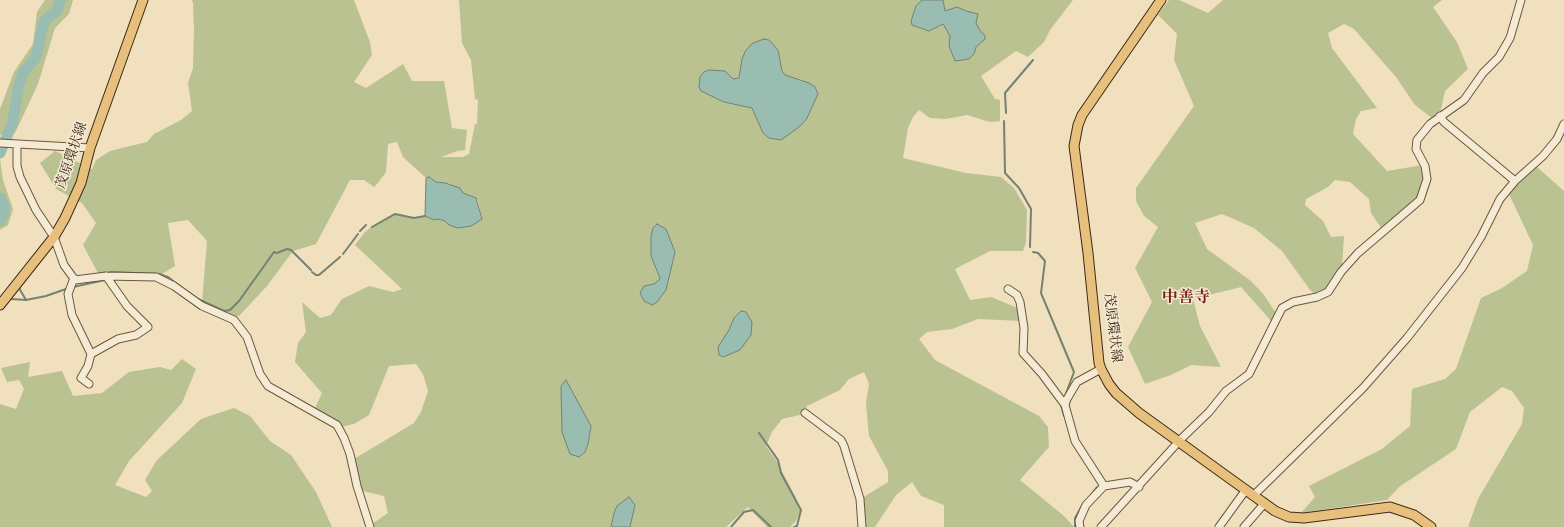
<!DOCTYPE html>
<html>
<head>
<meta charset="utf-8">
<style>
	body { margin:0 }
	canvas { display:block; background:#f0e0bd }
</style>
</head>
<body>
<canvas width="1564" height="527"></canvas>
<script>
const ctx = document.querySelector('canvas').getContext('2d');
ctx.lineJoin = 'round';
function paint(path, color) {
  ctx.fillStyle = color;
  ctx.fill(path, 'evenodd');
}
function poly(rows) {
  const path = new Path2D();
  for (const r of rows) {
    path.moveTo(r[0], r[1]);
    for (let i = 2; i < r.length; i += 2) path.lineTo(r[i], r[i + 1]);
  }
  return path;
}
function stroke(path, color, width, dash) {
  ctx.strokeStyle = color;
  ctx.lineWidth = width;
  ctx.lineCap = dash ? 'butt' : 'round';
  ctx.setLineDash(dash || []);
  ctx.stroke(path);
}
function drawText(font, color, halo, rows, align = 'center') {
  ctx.font = font + ' "Sorts Mill Goudy","Noto Serif JP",serif';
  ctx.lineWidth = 3;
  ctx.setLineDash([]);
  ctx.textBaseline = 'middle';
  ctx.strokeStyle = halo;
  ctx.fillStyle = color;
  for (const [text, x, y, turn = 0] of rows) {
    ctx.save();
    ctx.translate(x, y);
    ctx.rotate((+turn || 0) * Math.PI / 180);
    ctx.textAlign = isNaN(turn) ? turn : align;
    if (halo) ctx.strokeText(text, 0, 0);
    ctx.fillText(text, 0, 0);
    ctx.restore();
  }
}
paint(poly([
	[45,0,73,0,69,14,55,28,38,84,15,133,0,135,0,109,14,72,33,44,37,12],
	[191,0,354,0,370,42,372,55,354,82,366,88,403,64,412,81,444,81,452,128,467,130,465,150,457,151,441,157,463,157,469,154,475,124,477,124,478,100,475,99,471,60,462,43,459,0,1073,0,1050,30,1044,42,1028,57,1016,51,981,76,995,99,1000,100,1000,121,990,122,967,115,946,119,930,118,919,110,913,117,908,128,903,158,966,173,1001,177,1014,188,1027,210,1026,242,1023,251,990,251,955,269,970,300,991,297,1020,309,1022,321,978,319,952,329,927,332,919,339,935,360,1039,416,1048,427,1049,447,1020,480,1064,516,1074,527,944,527,944,505,921,496,912,482,896,495,875,527,864,527,862,498,888,482,888,471,869,436,866,403,869,384,864,372,849,379,840,390,807,406,804,414,782,419,772,432,766,446,776,460,795,496,800,511,796,521,790,527,767,527,748,507,726,527,373,527,372,524,388,513,384,496,359,490,354,459,414,423,421,412,428,391,423,374,416,364,389,366,369,415,354,424,341,427,315,408,322,393,295,362,298,343,306,332,302,302,320,318,331,315,342,299,369,286,393,292,402,289,355,245,365,232,372,226,394,213,417,218,425,216,434,220,438,219,445,221,449,225,482,219,478,200,436,182,429,177,426,178,403,157,397,142,388,144,386,172,378,183,374,187,364,180,350,180,316,244,293,251,267,286,239,316,232,316,202,303,207,241,188,220,168,223,175,266,162,274,162,276,116,272,99,275,83,245,96,223,82,203,56,189,40,163,55,151,92,169,96,160,110,151,147,142,154,134,181,120,192,111,188,83,193,68,194,30,193,2],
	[1169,0,1179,0,1208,13,1223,0,1442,0,1433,7,1457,42,1468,69,1445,91,1440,114,1432,118,1415,105,1396,77,1354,29,1344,24,1328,33,1332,48,1377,108,1361,111,1356,119,1353,134,1387,171,1423,165,1425,178,1418,199,1382,229,1371,213,1369,199,1350,182,1335,180,1328,187,1306,199,1305,205,1323,221,1331,237,1344,236,1342,267,1327,291,1317,296,1310,290,1282,251,1254,228,1222,214,1195,223,1207,249,1251,281,1264,295,1276,313,1272,322,1241,287,1193,299,1200,326,1221,367,1191,365,1171,375,1145,384,1128,347,1152,302,1135,268,1158,227,1144,216,1136,201,1136,188,1194,106,1174,60,1177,34,1158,15],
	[0,158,3,180,13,209,8,225,0,230],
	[1537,167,1564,191,1564,527,1468,527,1478,499,1522,424,1524,408,1512,391,1502,387,1470,412,1456,449,1399,487,1387,500,1301,513,1315,497,1309,486,1382,449,1410,426,1412,389,1445,379,1456,369,1481,298,1502,288,1527,271,1533,245,1508,192,1518,181],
	[182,359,196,369,182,403,129,461,115,485,146,497,152,491,145,480,157,460,201,419,234,408,250,416,270,441,291,455,316,492,332,527,0,527,0,404,16,409,24,389,19,380,7,382,1,368,30,362,28,377,62,371,73,396,102,393,129,372,160,367,171,370]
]), '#bac291');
const water = poly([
	[922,0,943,0,945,11,957,7,966,11,978,14,976,23,979,29,985,36,985,39,976,47,974,54,969,59,955,61,949,46,950,36,943,24,929,31,912,25,911,21,916,6,922,0],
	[764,39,769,40,778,50,782,71,785,75,809,83,815,87,818,94,806,120,799,127,781,140,769,138,763,133,752,108,724,102,701,91,699,87,700,77,704,72,709,70,725,71,733,79,739,78,742,59,746,50,753,43,764,39],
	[429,177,436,182,445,183,460,188,463,193,476,198,482,219,471,226,458,228,449,225,445,221,438,219,434,220,425,216,426,178,429,177],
	[657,224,666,229,675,252,666,290,657,302,652,305,644,301,640,293,644,286,654,284,658,281,660,278,651,256,651,236,653,228,657,224],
	[741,311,746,312,752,322,751,335,740,350,723,357,719,355,718,347,729,330,734,318,741,311],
	[566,380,591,426,588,444,585,452,579,457,570,454,562,432,561,386,566,380],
	[629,497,635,505,630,527,611,527,614,513,617,506,629,497]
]);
paint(water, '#9abdb2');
stroke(water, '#758273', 1);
stroke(poly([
	[1006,113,1005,93,1033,60],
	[1004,121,1005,173,1019,188,1031,209,1030,247],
	[372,227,395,214,414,218,425,216],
	[360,231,366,225],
	[1033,252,1038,253,1045,261,1041,293,1074,372,1065,396],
	[343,254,358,234],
	[110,272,159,274,168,277,181,287],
	[312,272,316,275,319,275,340,257],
	[73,287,105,280],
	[19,288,26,300],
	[11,299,26,300,46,296,66,289],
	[198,299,224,311,230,310,239,301,274,252,277,253,287,249,291,250,311,270],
	[1061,405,1064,416],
	[759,433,778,460,781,473,801,510,797,526,794,527],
	[1090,496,1097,487],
	[731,527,744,512,753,510,771,527],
	[1075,527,1075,518,1083,504]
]), '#758273', 2);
stroke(poly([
	[0,153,12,124,19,85,23,73,36,57,43,25,46,19,57,11,60,0],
	[0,198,4,206,4,213,0,221]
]), '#9abdb2', 11);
const minor = poly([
	[1440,116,1444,122,1515,181],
	[0,143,90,148],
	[17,144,17,166,20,177,36,210,54,237,64,265,75,280,106,276,156,277,174,286,202,306,234,320,247,337,260,374,268,386,337,425,344,438,350,454,357,486,370,527],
	[74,278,68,294,72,315,91,354],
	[1008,289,1017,295,1020,302,1024,328,1023,353,1042,374,1065,405],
	[1101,369,1077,382,1067,399,1065,405,1075,441,1104,486,1130,482,1139,487],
	[89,384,81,378,88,366,91,354,118,339,136,335,148,327,127,306,106,276],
	[805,413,841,440,844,446,860,499,862,527],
	[1253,496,1363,388,1407,338,1462,268,1481,237,1500,199,1515,181,1543,156,1557,139,1564,124],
	[1080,527,1079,521,1086,505,1104,486],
	[1101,527,1182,438,1209,412,1226,391,1249,374,1282,308,1293,302,1317,297,1328,292,1341,272,1358,253,1420,200,1427,179,1425,166,1416,149,1417,140,1430,124,1464,100,1483,73,1499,57,1510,38,1521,0],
	[1219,527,1245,491],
	[1244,527,1264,504]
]);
const major = poly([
	[1161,0,1082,115,1078,125,1074,146,1088,253,1099,363,1101,369,1109,384,1116,393,1139,413,1275,511,1289,517,1304,518,1390,507,1414,515,1431,527],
	[0,305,54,237,65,218,81,183,90,148,143,0]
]);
stroke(minor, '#6a573f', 9);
stroke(major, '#3e2915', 11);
stroke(minor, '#f5ebd4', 7);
stroke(major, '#e8c07e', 9);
drawText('14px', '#3e2915', '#f5ebd4', [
	["茂原環状線",73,156,-71],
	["茂原環状線",1111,328,83]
]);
drawText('bold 16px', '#7a1f14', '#f5ebd4', [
	["中善寺",1186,299]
]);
</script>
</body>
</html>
